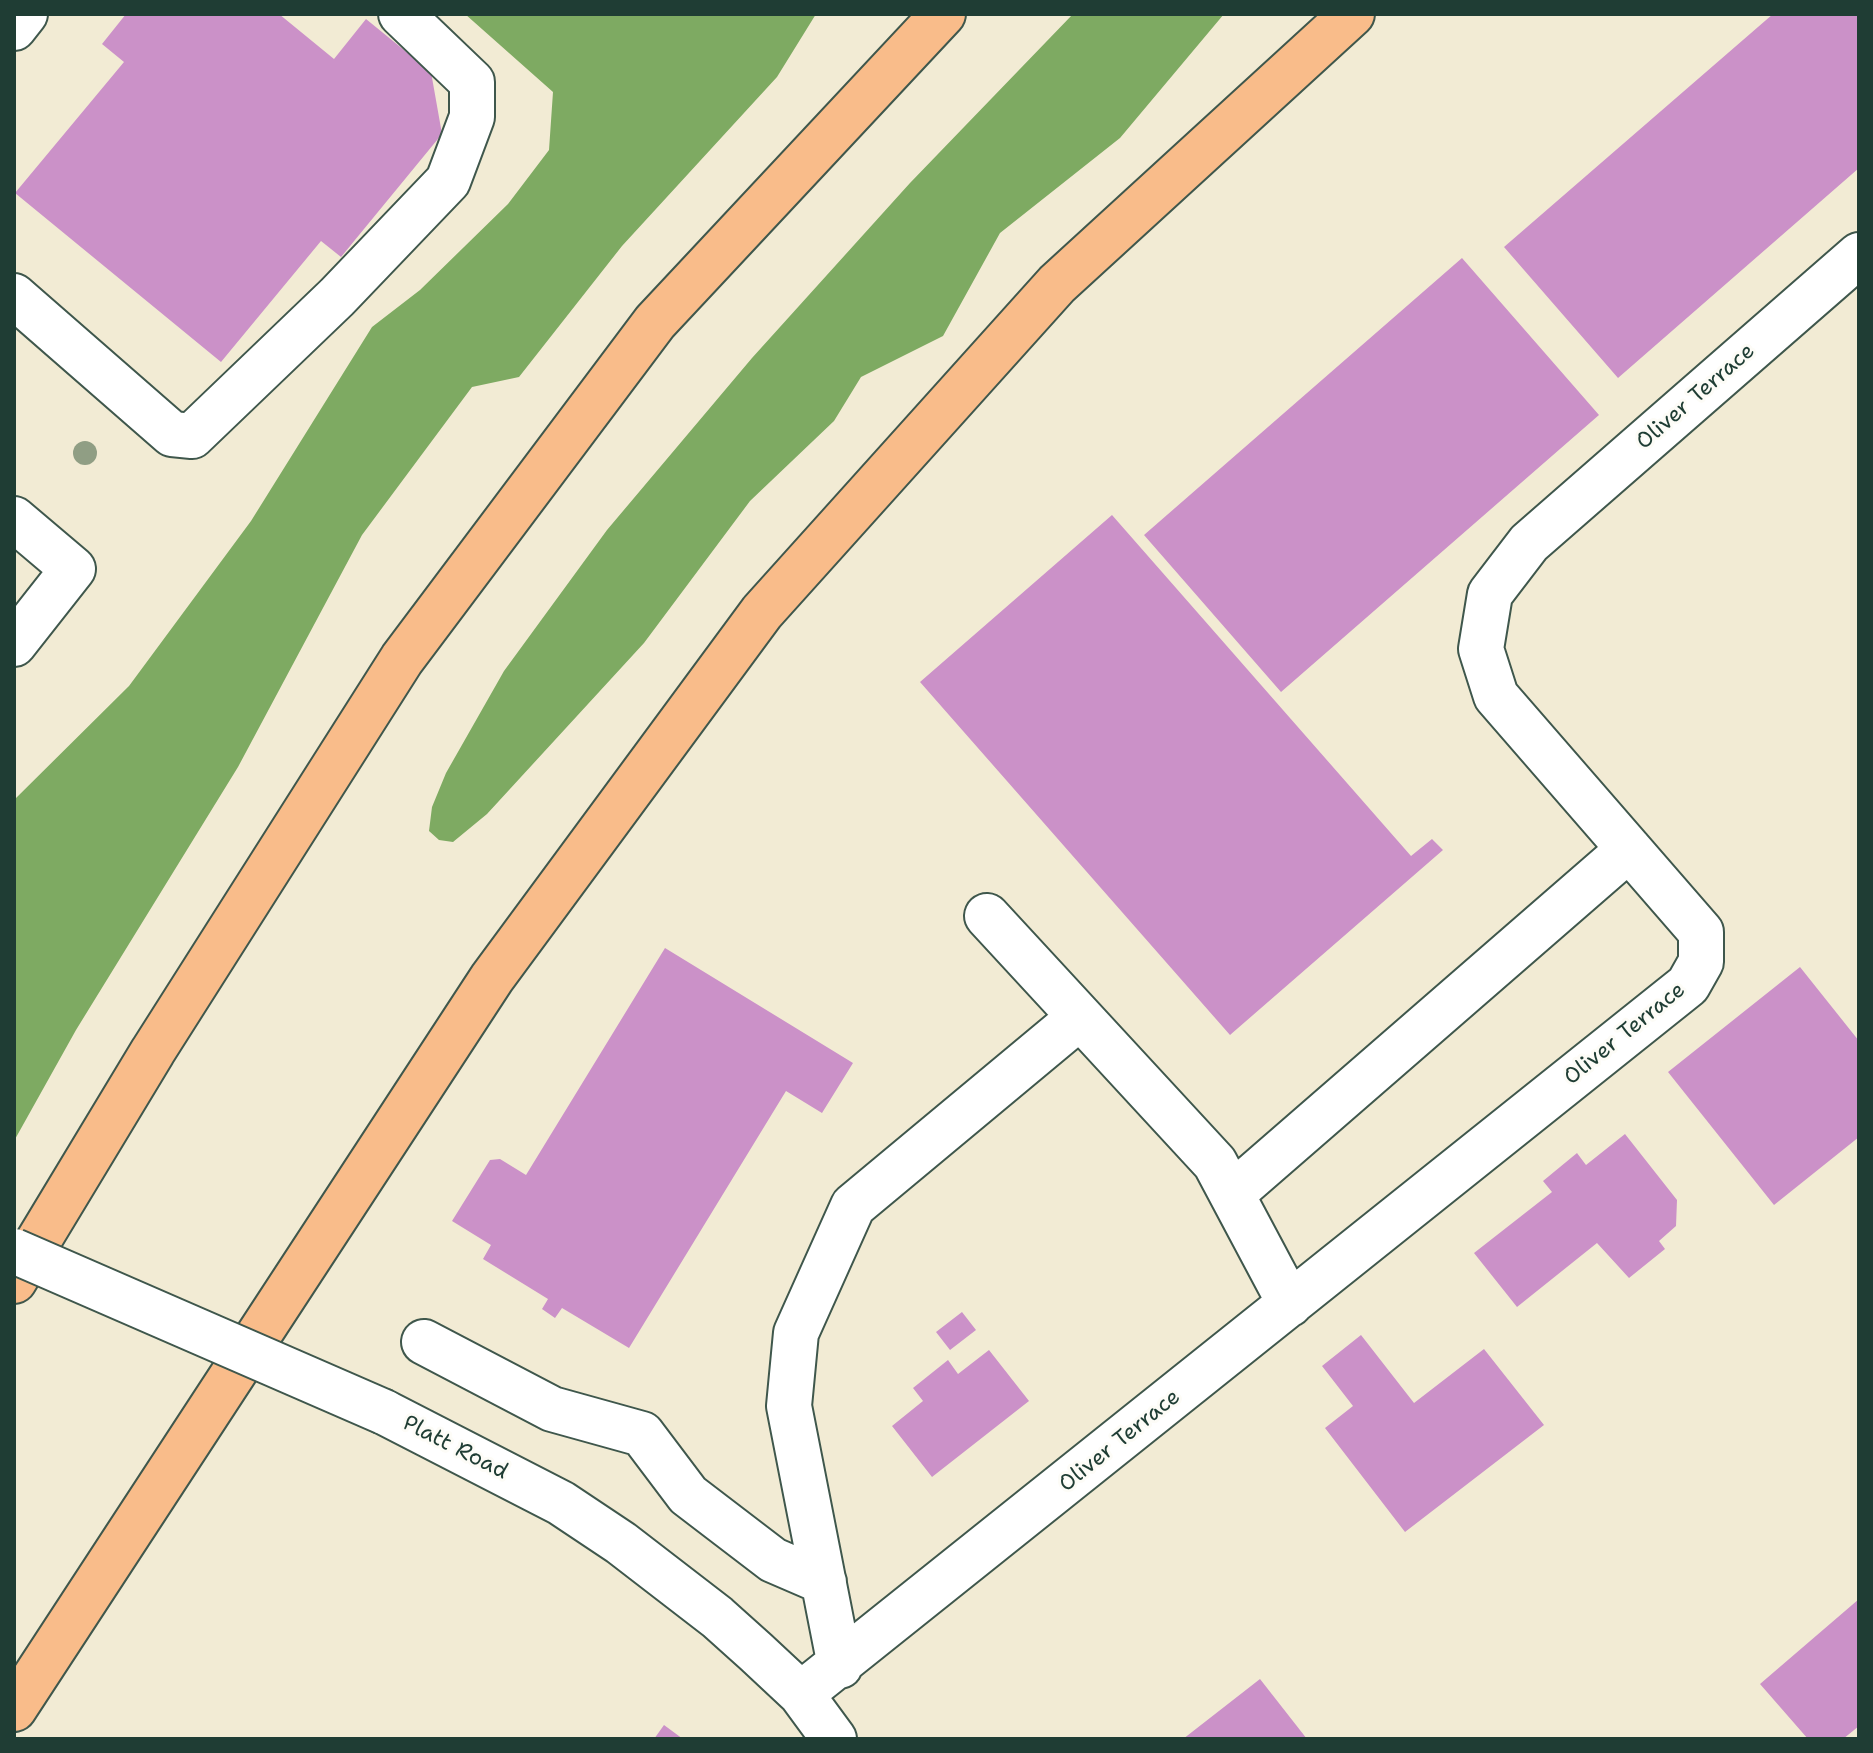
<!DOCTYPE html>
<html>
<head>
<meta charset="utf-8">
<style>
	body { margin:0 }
	#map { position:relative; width:1873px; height:1753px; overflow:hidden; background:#f2ebd4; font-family:"Shantell Sans",sans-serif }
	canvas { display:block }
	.frame { position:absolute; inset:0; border:16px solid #1f3d34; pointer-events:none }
</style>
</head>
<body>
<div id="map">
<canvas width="1873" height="1753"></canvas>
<div class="frame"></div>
</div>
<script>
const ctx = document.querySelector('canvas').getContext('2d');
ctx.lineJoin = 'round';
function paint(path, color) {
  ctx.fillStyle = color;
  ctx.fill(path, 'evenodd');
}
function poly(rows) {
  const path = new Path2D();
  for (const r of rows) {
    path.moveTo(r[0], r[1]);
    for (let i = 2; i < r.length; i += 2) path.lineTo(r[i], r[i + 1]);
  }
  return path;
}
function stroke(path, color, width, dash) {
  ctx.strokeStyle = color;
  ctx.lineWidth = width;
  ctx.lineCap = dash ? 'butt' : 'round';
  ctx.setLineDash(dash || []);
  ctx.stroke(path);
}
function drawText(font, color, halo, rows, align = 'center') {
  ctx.font = font + ' "Shantell Sans",sans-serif';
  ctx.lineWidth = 6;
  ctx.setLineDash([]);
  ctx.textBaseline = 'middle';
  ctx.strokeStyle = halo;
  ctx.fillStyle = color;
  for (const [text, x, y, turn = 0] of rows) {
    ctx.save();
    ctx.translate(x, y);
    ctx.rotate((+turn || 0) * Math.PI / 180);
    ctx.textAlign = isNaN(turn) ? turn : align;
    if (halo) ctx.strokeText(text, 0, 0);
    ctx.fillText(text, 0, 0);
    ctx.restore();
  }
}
paint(poly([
	[465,14,816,14,777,77,622,246,519,377,472,387,362,535,238,767,76,1030,14,1141,14,800,129,686,251,521,372,327,420,290,508,204,549,150,553,92],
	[1073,14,1224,14,1120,138,1000,233,943,336,861,377,834,421,750,501,644,643,487,814,453,842,439,840,429,831,432,807,446,773,504,671,607,530,752,358,910,183]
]), '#7eaa62');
paint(poly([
	[126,14,279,14,334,59,366,19,431,72,442,134,341,257,321,241,221,362,15,193,124,62,102,44],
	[1773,14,1859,14,1859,168,1618,378,1504,247],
	[1462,258,1599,415,1281,692,1144,535],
	[1112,515,1411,856,1432,839,1443,850,1230,1035,920,682],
	[665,948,853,1063,822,1113,786,1091,629,1348,562,1308,555,1318,542,1309,548,1299,483,1259,491,1245,452,1221,490,1160,500,1159,526,1175],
	[1800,967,1859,1041,1859,1137,1774,1205,1668,1072],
	[1625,1134,1677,1200,1676,1226,1659,1241,1665,1249,1629,1278,1597,1243,1517,1307,1474,1253,1552,1192,1543,1181,1577,1153,1586,1165],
	[962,1312,976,1330,950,1350,936,1332],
	[1361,1335,1414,1403,1484,1349,1544,1425,1405,1532,1325,1428,1353,1406,1322,1366],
	[989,1350,1029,1401,932,1477,892,1426,923,1401,913,1388,948,1360,958,1374],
	[1859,1599,1859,1726,1843,1739,1808,1739,1760,1684],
	[1260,1679,1307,1739,1183,1739],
	[664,1725,683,1739,654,1739]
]), '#cb91c8');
const minor = poly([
	[14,28,25,14],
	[14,296,172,434,192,436,337,297,448,181,472,117,472,82,401,14],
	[14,519,73,569,14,644],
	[987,916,1215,1163,1290,1304],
	[1232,1194,1629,849],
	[424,1342,552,1409,642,1434,688,1495,773,1560,824,1582],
	[384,1412,561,1503,621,1543,717,1617,756,1652,801,1694,834,1739],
	[840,1666,789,1406,796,1333,853,1206,1080,1017],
	[801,1694,1688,985,1701,962,1701,932,1496,696,1481,649,1490,594,1529,543,1859,255]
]);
const highway = poly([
	[14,1281,153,1051,402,659,655,322,943,14],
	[14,1709,492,978,762,612,1057,284,1352,14]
]);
stroke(minor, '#3f574c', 48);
stroke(highway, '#3f574c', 48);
stroke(minor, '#fff', 44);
stroke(highway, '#f9bc8a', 44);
const minorBridge = poly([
	[14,1251,384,1412]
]);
stroke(minorBridge, '#3f574c', 48, []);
stroke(minorBridge, '#fff', 44);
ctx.fillStyle = '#909e84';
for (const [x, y] of [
	[85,453]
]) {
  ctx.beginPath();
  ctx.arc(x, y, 12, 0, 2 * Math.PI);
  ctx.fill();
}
drawText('22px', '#1f3d34', '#fdfcf7', [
	["Oliver Terrace",1696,397,-41],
	["Oliver Terrace",1625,1034,-39],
	["Oliver Terrace",1120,1441,-39],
	["Platt Road",455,1448,27]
]);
</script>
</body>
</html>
